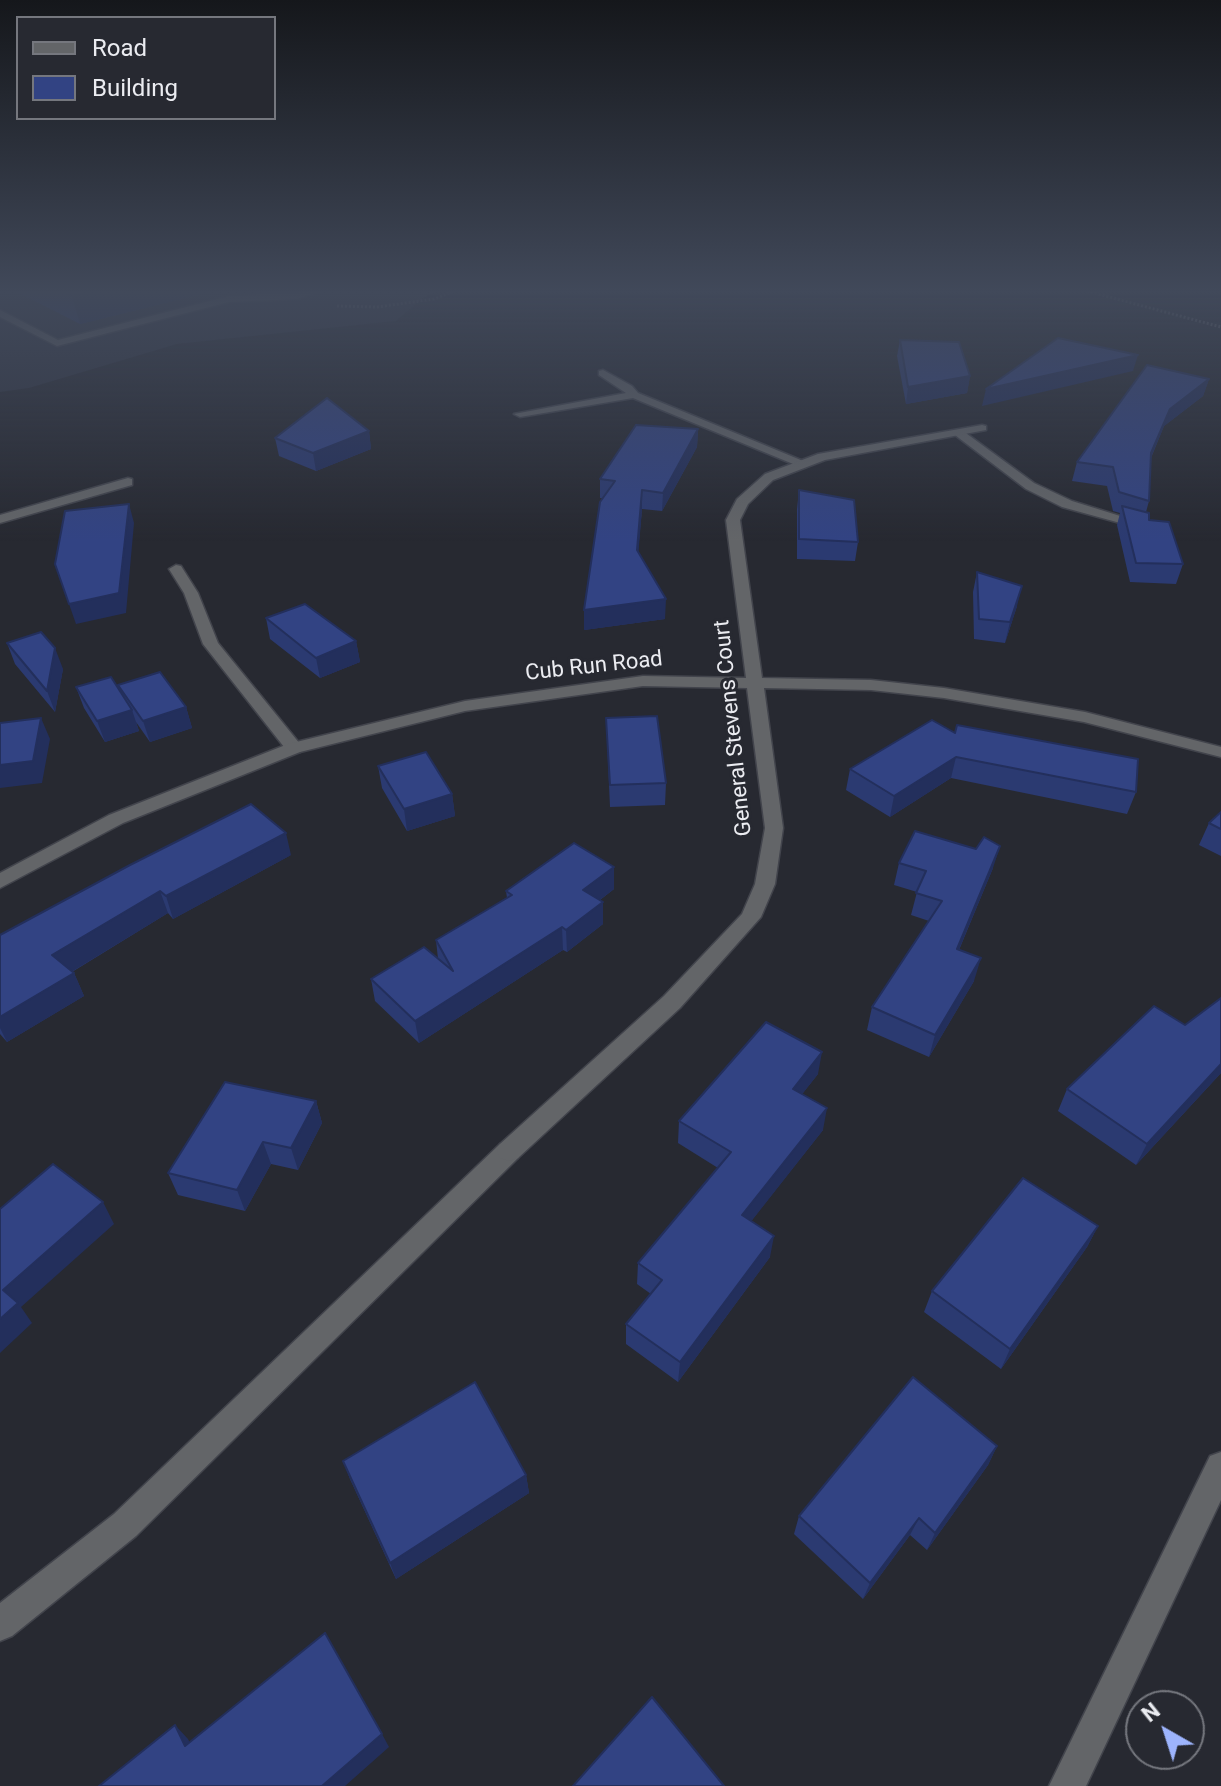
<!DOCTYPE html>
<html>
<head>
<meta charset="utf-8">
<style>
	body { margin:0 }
	#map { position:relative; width:1221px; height:1786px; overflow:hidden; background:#272931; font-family:Roboto,sans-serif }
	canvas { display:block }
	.legend { position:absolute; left:16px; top:16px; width:260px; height:104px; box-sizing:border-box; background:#272931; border:2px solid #75777e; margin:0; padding:10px 14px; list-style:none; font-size:24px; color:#ebecf1 }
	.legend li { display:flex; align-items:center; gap:16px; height:40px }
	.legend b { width:40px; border:2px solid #75777e }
	.north { position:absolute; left:1125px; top:1690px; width:80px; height:80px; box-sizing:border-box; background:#272931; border:2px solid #75777e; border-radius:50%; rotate:321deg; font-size:22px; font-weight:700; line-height:32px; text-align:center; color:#ebecf1 }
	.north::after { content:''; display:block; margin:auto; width:28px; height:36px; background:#9db4fd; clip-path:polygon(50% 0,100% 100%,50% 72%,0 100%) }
</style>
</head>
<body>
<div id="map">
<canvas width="1221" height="1786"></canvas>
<ul class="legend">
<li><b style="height:10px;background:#636568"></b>Road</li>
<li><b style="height:22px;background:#324383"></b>Building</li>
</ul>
<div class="north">N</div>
</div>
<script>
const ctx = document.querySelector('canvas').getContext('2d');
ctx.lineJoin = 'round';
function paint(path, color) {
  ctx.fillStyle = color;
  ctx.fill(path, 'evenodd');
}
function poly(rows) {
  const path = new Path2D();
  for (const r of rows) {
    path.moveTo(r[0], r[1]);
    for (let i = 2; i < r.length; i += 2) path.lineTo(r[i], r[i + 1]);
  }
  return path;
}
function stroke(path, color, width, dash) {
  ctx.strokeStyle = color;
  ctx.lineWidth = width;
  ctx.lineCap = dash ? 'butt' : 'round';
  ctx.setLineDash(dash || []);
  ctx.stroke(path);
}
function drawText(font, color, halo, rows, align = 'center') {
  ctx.font = font + ' Roboto,sans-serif';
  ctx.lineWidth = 6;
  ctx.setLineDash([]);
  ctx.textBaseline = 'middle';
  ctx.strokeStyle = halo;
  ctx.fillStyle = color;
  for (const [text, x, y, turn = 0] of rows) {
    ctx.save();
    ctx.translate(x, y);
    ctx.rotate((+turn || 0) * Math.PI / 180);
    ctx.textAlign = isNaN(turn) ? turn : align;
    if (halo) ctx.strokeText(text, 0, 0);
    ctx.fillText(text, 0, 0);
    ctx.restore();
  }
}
paint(poly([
	[0,291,437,291,423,298,396,321,177,344,29,388,0,392]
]), '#2f3340');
const service = poly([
	[320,291,297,299,229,302,57,346,0,317,0,310,58,340,229,296,320,291],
	[603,370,632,386,638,393,808,463,798,466,633,398,520,417,514,414,626,393,599,375,599,371,603,370],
	[955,431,963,431,1034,483,1072,501,1149,525,1142,529,1062,507,1026,489,955,435,955,431],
	[176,565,181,566,198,593,218,643,300,744,303,748,300,752,288,752,203,644,184,593,169,569,176,565],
	[509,1141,518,1144,521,1151,518,1158,136,1536,12,1636,0,1641,0,1603,114,1514,500,1144,509,1141]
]);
const minor = poly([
	[982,425,986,426,986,430,825,460,773,480,748,504,740,520,762,678,871,680,944,688,1085,712,1221,747,1221,757,1084,722,944,698,871,690,764,688,783,828,775,884,761,917,680,1008,518,1158,509,1161,500,1158,497,1151,500,1144,664,996,742,914,755,884,765,828,747,688,643,686,465,711,300,752,123,823,0,888,0,873,109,815,288,744,465,701,643,676,746,678,726,520,737,499,765,474,818,454,982,425],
	[128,478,132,479,132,485,0,523,0,515,128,478],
	[1221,1452,1221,1500,1086,1786,1049,1786,1210,1456,1221,1452]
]);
stroke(service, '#42444c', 3);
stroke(minor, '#42444c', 3);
stroke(poly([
	[1087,291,1221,327],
	[337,306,377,307,434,299,454,291]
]), '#696b71', 3, [2, 2]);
paint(service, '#636568');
paint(minor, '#636568');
paint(poly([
	[15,291,213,291,80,324],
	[900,340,970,376,967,393,906,404,897,356],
	[1209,379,1203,396,1164,426,1151,458,1149,501,1146,512,1149,520,1183,564,1176,584,1130,582,1117,525,1120,513,1113,511,1107,486,1072,481,1077,462],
	[698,429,697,447,662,511,642,509,638,552,665,619,584,630,603,498,600,498,600,479],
	[369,431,371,449,316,471,279,456,275,438],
	[799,490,858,542,855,561,797,559,797,509],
	[977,572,1017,606,1005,643,974,639,973,592],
	[266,618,356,641,360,662,320,678,270,639],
	[7,643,63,669,55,712,15,664],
	[118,685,186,707,192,728,150,742,136,722,139,731,105,742,84,708,76,687,120,691],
	[606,718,666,783,665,805,610,807],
	[955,733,1136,792,1127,814,951,778,890,817,846,790,850,769],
	[378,766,452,794,455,816,407,831,382,788],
	[1221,812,1221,856,1199,845,1209,823],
	[291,855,173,919,168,913,72,972,74,973,84,996,7,1042,0,1034,0,935],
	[899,863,993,868,959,950,974,981,929,1057,867,1030,872,1007,929,921,911,915,917,892,894,885],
	[614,889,600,900,603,902,603,924,567,952,563,950,419,1043,375,1001,371,979,438,959,436,940,507,898,506,891],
	[1221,1073,1136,1165,1058,1111,1067,1089],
	[818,1074,802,1094,823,1130,751,1221,770,1257,678,1382,626,1344,626,1324,651,1294,637,1284,638,1263,718,1168,678,1143,679,1121],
	[316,1101,322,1123,298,1170,271,1164,245,1211,178,1195,168,1173],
	[1098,1226,1087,1247,1001,1369,924,1312,932,1291],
	[997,1446,988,1465,927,1550,910,1535,863,1599,794,1534,799,1516],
	[343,1461,526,1475,529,1493,396,1579,350,1479]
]), '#2b3a71');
paint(poly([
	[93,291,213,291,80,324,72,296],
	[1138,355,1133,371,982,406,986,389],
	[970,376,967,393,906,404,908,387],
	[1209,379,1203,396,1164,426,1145,471,1151,453,1170,409],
	[698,429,697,447,662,511,663,493],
	[369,431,371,449,316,471,313,453],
	[642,490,642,509,637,570,637,550],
	[129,504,134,523,126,613,76,624,69,604],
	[1022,586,1017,606,1005,643,1010,622],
	[666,599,665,619,584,630,584,610],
	[356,641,360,662,320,678,316,658],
	[55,648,63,669,55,712,47,691],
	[186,707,192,728,150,742,143,721],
	[132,710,139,731,105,742,97,721],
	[41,718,50,739,42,783,0,788,0,765],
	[956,757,951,778,890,817,894,796],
	[452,794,455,816,407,831,404,809],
	[286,833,291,855,173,919,166,896],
	[1000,846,993,868,950,971,957,949],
	[614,867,614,889,584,912,583,890],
	[160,891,168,913,63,977,52,955],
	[603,902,603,924,567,952,566,930],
	[562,927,563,950,419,1043,415,1021],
	[981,958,974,981,929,1057,935,1035],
	[74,973,84,996,7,1042,0,1028,0,1017],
	[822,1052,818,1074,789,1111,793,1089],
	[1221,1064,1221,1073,1136,1165,1147,1144],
	[316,1101,322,1123,298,1170,291,1148],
	[827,1108,823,1130,739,1237,742,1215],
	[263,1142,271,1164,245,1211,237,1190],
	[103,1202,114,1224,21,1307,32,1323,0,1353,0,1319,3,1290],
	[1098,1226,1087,1247,1001,1369,1010,1349],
	[774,1236,770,1257,678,1382,680,1362],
	[997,1446,988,1465,927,1550,935,1533],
	[526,1475,529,1493,396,1579,390,1563],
	[919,1518,910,1535,863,1599,870,1583],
	[175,1725,188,1739,198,1759,185,1746],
	[382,1734,389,1747,345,1786,322,1786]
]), '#232f5c');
const building = poly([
	[62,291,93,291,72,296,62,291],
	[1058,338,1138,355,986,389,1058,338],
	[900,340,959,342,970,376,908,387,900,340],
	[1147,365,1209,379,1170,409,1151,453,1149,501,1119,492,1113,467,1077,462,1147,365],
	[327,398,369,431,313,453,275,438,327,398],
	[636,425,698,429,663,493,642,490,637,550,666,599,584,610,600,502,615,481,600,479,636,425],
	[799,490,854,500,858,542,799,539,799,490],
	[129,504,119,593,69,604,55,564,65,511,129,504],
	[1122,506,1149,513,1149,520,1169,522,1183,564,1136,563,1122,506],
	[977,572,1022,586,1010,622,979,619,977,572],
	[305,604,356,641,316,658,266,618,305,604],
	[41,632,55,648,47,691,7,643,41,632],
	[160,672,186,707,143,721,118,685,160,672],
	[111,677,132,710,97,721,76,687,111,677],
	[657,716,666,783,610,785,606,718,657,716],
	[41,718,33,761,0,765,0,723,41,718],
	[932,720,955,733,957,725,1138,759,1136,792,956,757,894,796,850,769,932,720],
	[426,752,452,794,404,809,378,766,426,752],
	[251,804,286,833,166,896,160,891,52,955,74,973,0,1017,0,935,130,865,251,804],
	[1221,812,1221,829,1209,823,1221,812],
	[915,831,976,849,984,837,1000,846,957,949,981,958,935,1035,872,1007,942,901,916,893,926,871,899,863,915,831],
	[574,843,614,867,583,890,603,902,566,930,562,927,415,1021,371,979,424,947,453,971,436,940,512,895,506,891,574,843],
	[1221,998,1221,1064,1147,1144,1067,1089,1154,1006,1185,1025,1221,998],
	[766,1022,822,1052,793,1089,827,1108,742,1215,774,1236,680,1362,626,1324,662,1280,638,1263,731,1152,679,1121,766,1022],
	[225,1082,316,1101,291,1148,263,1142,237,1190,168,1173,225,1082],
	[53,1164,103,1202,3,1290,18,1303,0,1319,0,1209,53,1164],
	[1023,1178,1098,1226,1010,1349,932,1291,1023,1178],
	[913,1377,997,1446,935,1533,919,1518,870,1583,799,1516,913,1377],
	[475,1382,526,1475,390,1563,343,1461,475,1382],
	[325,1633,382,1734,322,1786,99,1786,175,1725,185,1746,325,1633],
	[652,1697,724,1786,573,1786,652,1697]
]);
paint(building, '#324383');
stroke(building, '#232f5c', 2);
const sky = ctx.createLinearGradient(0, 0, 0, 541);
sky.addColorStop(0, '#15171b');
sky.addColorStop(0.54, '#41495a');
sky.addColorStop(1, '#41495a00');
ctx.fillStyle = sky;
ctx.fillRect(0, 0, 1221, 541);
drawText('22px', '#ebecf1', '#272931', [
	["Cub Run Road",594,667,-6],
	["General Stevens Court",734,728,-96]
]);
</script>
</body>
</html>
